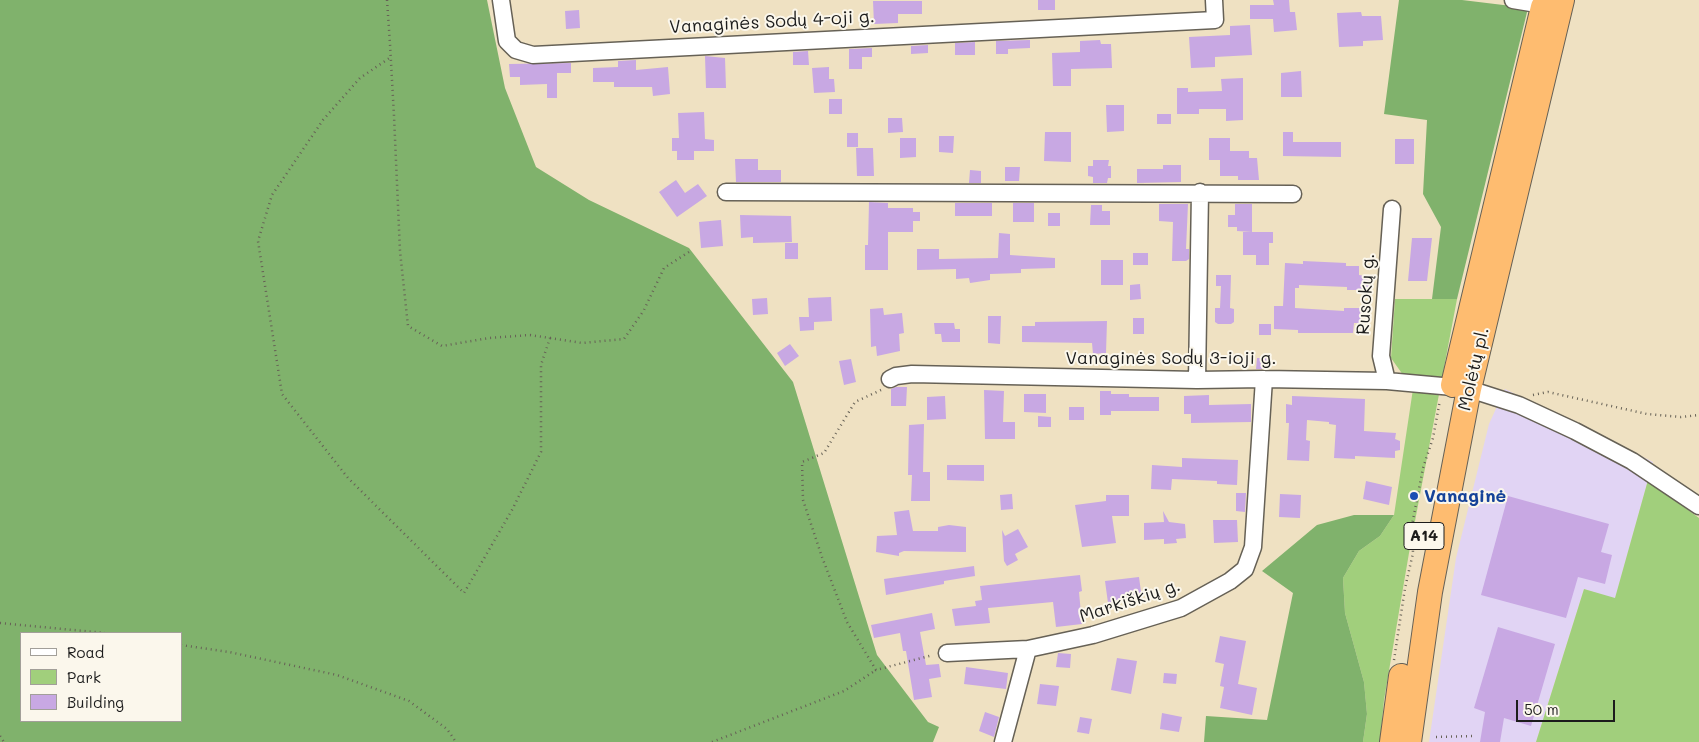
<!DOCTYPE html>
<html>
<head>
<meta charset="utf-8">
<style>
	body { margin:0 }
	#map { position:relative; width:1699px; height:742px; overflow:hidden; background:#efe1c2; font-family:Mali,sans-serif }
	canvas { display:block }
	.legend { position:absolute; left:20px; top:632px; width:162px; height:90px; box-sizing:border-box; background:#fbf7ec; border:1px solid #a29f99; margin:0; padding:6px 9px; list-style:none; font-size:15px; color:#1c1c1c }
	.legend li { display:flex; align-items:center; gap:10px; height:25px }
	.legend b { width:25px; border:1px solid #a29f99 }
	.scale { position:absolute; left:1516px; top:700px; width:99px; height:22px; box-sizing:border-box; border:2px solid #1c1c1c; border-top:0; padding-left:6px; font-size:15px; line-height:18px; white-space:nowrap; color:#1c1c1c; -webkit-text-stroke:4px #fbf7ec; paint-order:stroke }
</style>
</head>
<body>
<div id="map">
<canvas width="1699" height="742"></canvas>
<ul class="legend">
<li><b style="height:6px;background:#fff"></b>Road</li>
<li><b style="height:14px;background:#a1cf7c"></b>Park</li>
<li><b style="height:14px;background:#c8a8e3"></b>Building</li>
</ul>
<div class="scale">50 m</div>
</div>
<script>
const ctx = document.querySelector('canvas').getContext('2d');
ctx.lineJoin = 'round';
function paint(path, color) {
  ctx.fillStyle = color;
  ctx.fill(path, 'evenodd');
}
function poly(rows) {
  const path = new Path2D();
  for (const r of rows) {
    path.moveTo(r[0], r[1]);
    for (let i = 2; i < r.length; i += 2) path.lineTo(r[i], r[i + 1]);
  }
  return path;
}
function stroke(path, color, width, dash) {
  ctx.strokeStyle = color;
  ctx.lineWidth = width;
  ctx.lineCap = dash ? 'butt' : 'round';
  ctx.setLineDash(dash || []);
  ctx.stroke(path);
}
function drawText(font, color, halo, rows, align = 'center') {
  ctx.font = font + ' Mali,sans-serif';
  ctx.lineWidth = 4;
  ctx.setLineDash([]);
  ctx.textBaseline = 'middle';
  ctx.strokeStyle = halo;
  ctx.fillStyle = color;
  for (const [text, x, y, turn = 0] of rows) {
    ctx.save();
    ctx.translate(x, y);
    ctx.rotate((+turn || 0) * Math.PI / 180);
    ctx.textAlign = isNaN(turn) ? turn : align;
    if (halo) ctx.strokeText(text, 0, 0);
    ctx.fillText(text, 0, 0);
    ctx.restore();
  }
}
paint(poly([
	[1505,389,1653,462,1615,599,1584,589,1536,742,1429,742,1456,558,1489,424]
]), '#e1d4f4');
paint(poly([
	[1395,299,1457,299,1409,553,1384,700,1380,742,1363,742,1367,714,1364,682,1345,613,1343,578,1359,551,1380,536,1394,515,1413,389,1391,358],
	[1648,480,1699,518,1699,742,1536,742,1584,589,1615,598]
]), '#a1cf7c');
paint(poly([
	[0,0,487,0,505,88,536,167,589,200,689,248,793,382,877,655,928,722,939,727,933,742,0,742],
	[21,633,181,633,181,721,21,721],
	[1399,0,1462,0,1528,8,1457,299,1432,299,1441,227,1423,194,1427,120,1384,114],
	[1354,515,1394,515,1380,536,1359,551,1343,578,1345,613,1364,682,1367,714,1363,742,1204,742,1206,716,1267,720,1293,593,1262,571,1317,525]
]), '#80b26c');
paint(poly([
	[1038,0,1055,0,1055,10,1038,10],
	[1273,0,1289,0,1290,12,1295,12,1297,30,1274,32,1273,19,1250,19,1250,5,1274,5],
	[873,1,922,1,922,14,898,14,898,23,874,24],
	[579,10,580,28,566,29,565,11],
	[1361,12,1362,16,1381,16,1383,40,1363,41,1363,46,1339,47,1337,13],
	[1250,25,1252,55,1215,57,1215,67,1191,68,1189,37,1230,35,1230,26],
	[1030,40,1030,48,1008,49,1008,54,996,54,996,41],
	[1100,40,1101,44,1111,44,1112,68,1071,69,1071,86,1053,86,1052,53,1080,52,1080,41],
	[975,42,975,55,955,55,955,43],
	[928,45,928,53,911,54,911,46],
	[872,48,872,57,862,57,862,69,849,69,849,49],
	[808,51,809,65,793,65,793,52],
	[705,56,725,58,726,88,706,88],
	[636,60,636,70,668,67,670,94,653,96,652,87,614,87,614,82,593,82,593,68,618,67,618,61],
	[571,63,571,73,557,73,557,98,547,98,547,84,520,85,520,77,510,77,509,64],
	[829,67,829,79,834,79,835,92,814,93,812,68],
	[1301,71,1302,97,1281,97,1281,73],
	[1243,78,1243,120,1226,121,1226,109,1199,109,1199,114,1177,114,1177,88,1188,88,1188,92,1222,91,1221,79],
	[829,99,842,99,842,114,829,114],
	[1106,105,1124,105,1124,131,1107,132],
	[704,112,705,139,714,140,714,151,694,151,694,160,677,160,677,151,672,151,672,138,679,138,678,113],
	[1157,114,1171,114,1171,124,1157,124],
	[888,118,902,118,903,132,888,133],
	[1045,132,1071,132,1071,162,1044,161],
	[1283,132,1293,132,1293,142,1341,142,1341,157,1283,156],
	[847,133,858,133,858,147,847,147],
	[939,136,954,136,953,153,939,152],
	[900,138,916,138,916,157,900,158],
	[1209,138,1230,138,1230,151,1249,151,1249,158,1257,158,1259,180,1238,180,1238,176,1220,176,1220,160,1209,160],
	[1395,139,1414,139,1414,164,1395,164],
	[856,148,873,148,874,176,857,176],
	[735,159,758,159,758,170,781,170,781,182,736,182],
	[1093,160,1109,160,1108,166,1111,166,1111,178,1108,178,1107,183,1093,183,1093,177,1088,176,1088,166,1093,166],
	[1163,165,1181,165,1181,182,1137,183,1137,169,1163,169],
	[1005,167,1020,167,1019,181,1005,181],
	[970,170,981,171,981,183,969,183],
	[676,180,685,193,698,184,707,196,677,217,659,192],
	[869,202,888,203,888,208,913,208,913,212,920,212,920,221,913,221,913,232,888,232,888,270,865,270,865,245,868,245],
	[955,203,992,203,992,216,955,216],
	[1013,203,1034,203,1034,222,1013,222],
	[1159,204,1188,204,1186,249,1189,249,1189,259,1186,261,1172,261,1173,222,1159,221],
	[1235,204,1252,204,1252,232,1237,231,1237,227,1228,227,1228,215,1235,215],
	[1091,205,1102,205,1102,211,1110,211,1110,225,1090,225],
	[1048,213,1060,213,1060,226,1048,226],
	[740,215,791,216,792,242,753,243,753,237,741,238],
	[721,220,723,246,701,248,699,222],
	[1243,232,1273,232,1273,243,1269,243,1269,265,1256,265,1256,255,1243,255],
	[999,233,1010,234,1010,255,1055,258,1055,268,1021,269,1021,273,990,274,990,280,970,283,969,278,956,279,956,269,917,270,917,249,939,249,939,259,998,258],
	[1412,238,1432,238,1427,281,1408,281],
	[785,243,798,243,798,259,785,259],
	[1133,253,1148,253,1148,265,1133,265],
	[1101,260,1123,260,1123,285,1101,285],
	[1303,261,1346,263,1346,266,1359,266,1359,275,1371,277,1371,290,1347,290,1347,287,1299,285,1299,288,1295,288,1295,308,1344,311,1344,308,1361,308,1361,323,1354,323,1353,333,1298,333,1298,330,1274,329,1274,306,1283,306,1285,263,1303,264],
	[1216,275,1231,275,1230,308,1234,309,1234,322,1231,324,1218,324,1215,322,1215,308,1220,308,1221,286,1216,286],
	[1140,284,1141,299,1130,300,1130,285],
	[831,297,832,321,814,322,814,330,800,331,799,317,809,317,808,298],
	[767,298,768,314,753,315,752,299],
	[883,308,884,315,902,313,904,333,899,334,900,351,877,356,876,346,871,347,870,309],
	[988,316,1001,316,1000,344,988,343],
	[1133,318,1144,318,1144,334,1133,334],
	[1107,321,1106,353,1093,354,1092,343,1022,342,1022,326,1035,326,1035,322],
	[934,323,954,323,955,329,960,329,960,342,942,342,941,334,935,334],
	[1259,324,1271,324,1271,335,1259,335],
	[790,344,799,356,785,366,777,353],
	[1257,358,1269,358,1269,369,1256,369],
	[851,359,856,382,844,385,839,361],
	[896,387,907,387,906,406,891,406,891,389],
	[984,390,1004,391,1003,422,1015,422,1015,439,985,439],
	[1100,391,1111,391,1111,394,1129,394,1129,397,1159,397,1159,411,1111,411,1111,415,1100,415],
	[1024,394,1046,394,1046,413,1024,412],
	[1209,395,1209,405,1251,404,1251,422,1191,423,1191,414,1184,414,1184,396],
	[945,396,946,419,927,420,927,397],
	[1292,396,1365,399,1364,431,1396,433,1395,439,1400,441,1400,450,1395,451,1395,458,1355,456,1355,459,1334,458,1336,425,1329,424,1329,422,1307,420,1306,440,1310,441,1309,461,1287,460,1289,423,1286,423,1286,404,1292,405],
	[1069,407,1084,407,1084,420,1069,420],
	[1038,416,1051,417,1051,427,1038,427],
	[924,424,923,472,930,472,930,501,911,501,912,475,908,475,909,425],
	[1182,458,1238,460,1237,485,1217,484,1217,481,1172,479,1171,490,1151,489,1152,465,1182,467],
	[947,465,984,465,984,481,947,480],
	[1366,481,1392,487,1389,505,1363,499],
	[1236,493,1246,493,1245,512,1236,511],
	[1012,494,1013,509,1001,510,1000,495],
	[1280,494,1301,495,1300,518,1279,517],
	[1106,495,1129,495,1129,516,1112,516,1116,543,1082,547,1075,505,1106,501],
	[1508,496,1609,524,1601,552,1612,555,1605,584,1578,577,1566,618,1481,595],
	[909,510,913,531,938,531,938,527,949,525,966,527,966,552,904,551,899,553,899,556,876,552,877,536,897,535,894,512],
	[1163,511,1169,522,1185,524,1186,538,1176,539,1177,543,1164,544,1164,539,1144,540,1144,523,1164,522],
	[1213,520,1237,520,1238,542,1214,543],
	[1018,529,1028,547,1015,554,1018,560,1007,566,1004,561,1002,530,1005,536],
	[974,566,975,576,944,581,944,584,886,595,884,579],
	[1080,575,1082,591,1079,592,1082,624,1056,627,1053,602,988,608,990,623,955,626,952,609,976,606,975,601,982,600,980,586],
	[1139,577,1142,599,1108,603,1105,581],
	[932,613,935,629,920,632,926,665,939,664,941,677,929,679,932,697,914,700,906,651,903,651,900,633,874,638,871,625],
	[1498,627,1555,644,1531,726,1504,718,1500,742,1480,742,1485,712,1474,708],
	[1220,636,1246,641,1238,684,1257,688,1252,715,1220,708,1224,687,1220,686,1224,664,1215,662],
	[1058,653,1071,654,1070,668,1056,667],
	[1117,658,1137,661,1131,694,1111,690],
	[966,667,1008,673,1006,689,964,684],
	[1164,673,1177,674,1176,684,1163,683],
	[1040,684,1059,686,1056,706,1037,704],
	[985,712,999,717,994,737,979,731],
	[1162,713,1182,717,1179,732,1160,729],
	[1080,717,1092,719,1089,734,1077,732]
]), '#c8a8e3');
const minor = poly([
	[501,0,507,41,516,50,533,55,1215,20,1214,0],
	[1513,0,1543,5],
	[726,192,1293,194],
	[890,379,896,376,912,374,1197,380,1264,379,1387,381,1453,387],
	[1197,380,1200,192],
	[1387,381,1381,356,1392,209],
	[1469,389,1519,405,1575,431,1632,461,1699,506],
	[947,653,1028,649,1093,635,1181,608,1230,581,1245,569,1253,547,1264,379],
	[1003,742,1028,649]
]);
const highway = poly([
	[1453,385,1543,7],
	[1392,742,1401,676],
	[1409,742,1430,592,1469,389,1562,0]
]);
stroke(minor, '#666156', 19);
stroke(highway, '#666156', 26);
stroke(poly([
	[387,0,390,44,394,116,400,251,408,326,442,346,489,338,530,335,550,338,541,365,541,452,512,510,464,593,348,478,282,394,258,241,272,195,323,120,360,78,391,57],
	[550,338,582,343,624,339,644,310,664,268,692,250],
	[881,390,855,402,824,453,802,462,803,500,822,557,847,622,876,670,933,655],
	[1533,395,1548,392,1647,414,1681,417,1699,415],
	[0,623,105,633],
	[181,645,229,652,337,675,409,701,447,729,456,742],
	[1394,660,1405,588,1413,553,1412,525,1423,468,1433,438,1440,400],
	[0,736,4,742],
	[1436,737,1472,736],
	[712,742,844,691,876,670]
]), '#666156', 2.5, [1, 4]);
stroke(minor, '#fff', 16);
stroke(highway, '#febc70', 24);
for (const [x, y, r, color] of [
	[1414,496,5,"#1a4fb4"]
]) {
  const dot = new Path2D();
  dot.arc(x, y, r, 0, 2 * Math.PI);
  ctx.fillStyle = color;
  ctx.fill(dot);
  stroke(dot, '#fbf7ec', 2);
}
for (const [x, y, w] of [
	[1424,536,40]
]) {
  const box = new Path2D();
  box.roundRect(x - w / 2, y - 13.5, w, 27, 4);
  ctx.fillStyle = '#fbf7ec';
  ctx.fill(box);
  stroke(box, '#1c1c1c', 1);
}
drawText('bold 16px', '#1c1c1c', null, [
	["A14",1424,536]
]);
drawText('18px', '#1c1c1c', '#fbf7ec', [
	["Vanaginės Sodų 4-oji g.",772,22,-3],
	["Rusokų g.",1366,294,-86],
	["Vanaginės Sodų 3-ioji g.",1171,358],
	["Molėtų pl.",1474,369,-77],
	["Markiškių g.",1130,601,-18]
]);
drawText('bold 18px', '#164399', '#fbf7ec', [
	["Vanaginė",1424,496]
], 'left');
</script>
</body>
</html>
